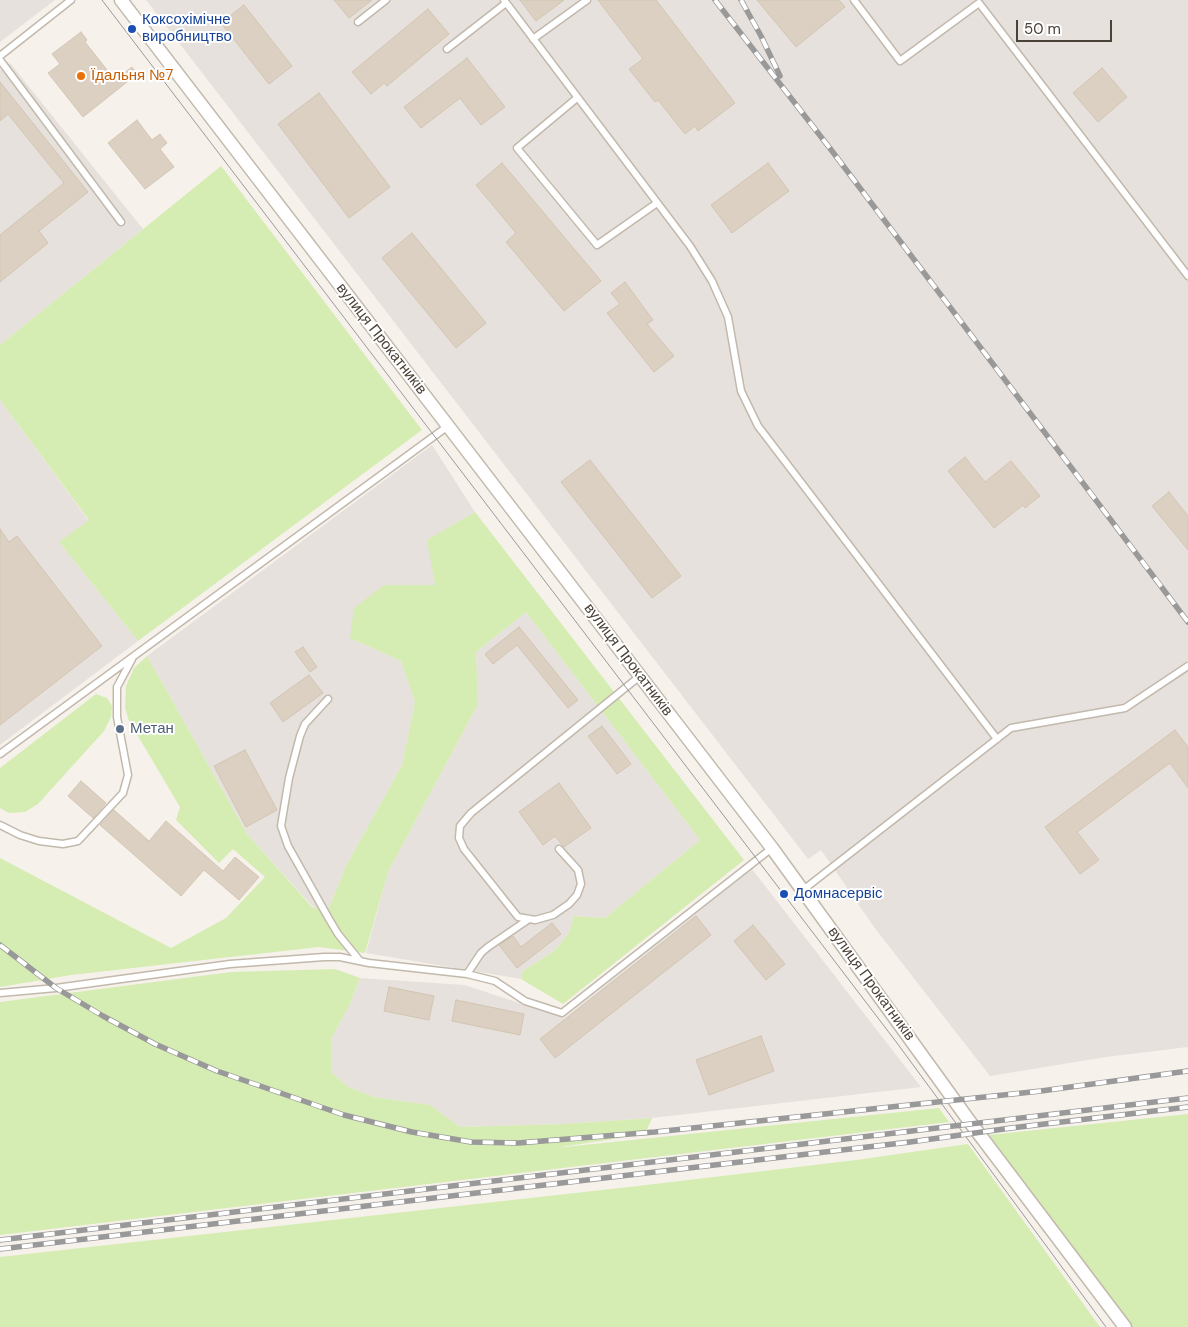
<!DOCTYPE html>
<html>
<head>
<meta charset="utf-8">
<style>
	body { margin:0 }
	#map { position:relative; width:1188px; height:1327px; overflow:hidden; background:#f6f2eb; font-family:"DM Sans",sans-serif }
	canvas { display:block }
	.scale { position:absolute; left:1016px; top:20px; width:96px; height:22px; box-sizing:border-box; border:2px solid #4b4238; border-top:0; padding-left:6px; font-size:15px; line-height:18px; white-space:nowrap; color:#4b4238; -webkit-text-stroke:4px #fff; paint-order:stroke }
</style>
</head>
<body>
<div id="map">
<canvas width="1188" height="1327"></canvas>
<div class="scale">50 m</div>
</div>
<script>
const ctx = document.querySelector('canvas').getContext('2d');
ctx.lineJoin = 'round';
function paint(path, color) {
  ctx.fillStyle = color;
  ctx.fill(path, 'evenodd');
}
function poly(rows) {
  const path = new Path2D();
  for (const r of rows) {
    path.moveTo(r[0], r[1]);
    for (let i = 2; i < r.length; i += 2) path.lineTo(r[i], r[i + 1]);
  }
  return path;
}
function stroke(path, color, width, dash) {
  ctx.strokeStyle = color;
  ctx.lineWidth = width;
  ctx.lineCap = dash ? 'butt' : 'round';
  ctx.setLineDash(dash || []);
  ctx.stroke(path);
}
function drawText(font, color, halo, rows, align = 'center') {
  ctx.font = font + ' "DM Sans",sans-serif';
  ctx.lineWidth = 4;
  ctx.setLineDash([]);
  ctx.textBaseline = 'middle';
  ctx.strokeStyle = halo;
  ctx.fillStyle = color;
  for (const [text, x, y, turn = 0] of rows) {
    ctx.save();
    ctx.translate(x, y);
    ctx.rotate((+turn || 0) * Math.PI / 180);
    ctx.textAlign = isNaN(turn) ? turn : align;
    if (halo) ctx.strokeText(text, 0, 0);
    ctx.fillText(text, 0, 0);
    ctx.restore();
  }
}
paint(poly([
	[0,0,55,0,0,42],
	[146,0,1188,0,1188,1047,1106,1057,990,1076,874,927,821,850,808,859],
	[10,63,143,229,0,345,0,70],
	[0,400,89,521,59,542,138,641,0,745],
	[432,445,475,512,428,540,435,585,384,585,350,638,401,661,415,702,402,765,346,866,329,908,314,908,247,834,147,656],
	[526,612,700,840,605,918,574,916,569,933,554,951,523,971,521,979,366,953,388,872,478,704,476,652],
	[752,869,921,1087,652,1118,564,1124,460,1127,430,1105,374,1097,348,1087,331,1072,331,1039,349,1006,360,978,465,985,564,1018]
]), '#e6e1dc');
paint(poly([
	[221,166,422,430,138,641,59,542,89,520,0,400,0,345],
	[475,512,744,860,563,1004,521,979,523,971,554,951,569,933,574,916,605,918,700,840,526,612,476,652,478,704,388,872,365,953,319,947,71,975,0,987,0,858,171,948,226,918,265,877,233,849,219,863,176,820,180,807,129,721,125,708,126,686,134,668,147,656,247,834,313,908,329,908,346,866,402,765,415,702,401,661,350,638,354,608,384,585,435,585,427,540],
	[96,694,107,698,112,706,111,717,104,731,38,804,25,812,9,813,0,808,0,768],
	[335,969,360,978,349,1006,331,1039,331,1072,348,1087,374,1097,430,1105,460,1127,564,1124,652,1118,645,1134,555,1148,939,1108,949,1122,0,1235,0,1002,231,972],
	[1188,1114,1188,1327,1132,1327,989,1135],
	[968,1144,1100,1327,0,1327,0,1257,638,1186,856,1160]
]), '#d5ecb2');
const building = poly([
	[334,0,372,0,349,18,334,0],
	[520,0,564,0,536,21,520,0],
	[598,0,656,0,735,103,698,131,695,126,685,134,658,100,655,102,629,69,643,59,598,0],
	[757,0,839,0,845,7,796,47,757,0],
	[244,5,292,66,269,84,221,23,244,5],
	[428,9,449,34,387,86,384,83,371,94,352,72,428,9],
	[81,32,87,40,85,42,115,80,132,67,137,74,83,117,48,73,60,64,52,54,81,32],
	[467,58,505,107,481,125,460,98,421,128,404,107,467,58],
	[1102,68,1127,97,1098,122,1073,93,1102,68],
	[0,82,88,192,39,231,48,243,0,282,0,235,64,183,8,114,0,121,0,82],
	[319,93,390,187,349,218,278,124,319,93],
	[137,120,152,140,160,134,167,143,160,149,174,167,145,189,108,143,137,120],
	[502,163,601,281,564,311,506,242,516,233,476,185,502,163],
	[768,163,789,191,732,233,711,205,768,163],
	[412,233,486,323,456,348,382,258,412,233],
	[625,282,653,320,647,324,674,356,654,372,607,313,620,304,611,293,625,282],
	[965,457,985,482,1011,461,1040,496,1025,508,1023,505,994,528,948,471,965,457],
	[590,460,681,576,652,598,561,482,590,460],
	[1169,492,1188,516,1188,550,1152,506,1169,492],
	[0,529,9,542,17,536,102,646,0,725,0,529],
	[519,627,578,700,568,708,517,645,493,664,485,654,519,627],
	[303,647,317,667,310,672,295,652,303,647],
	[309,675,323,693,283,722,270,703,309,675],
	[602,726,631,764,617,774,588,736,602,726],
	[1175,730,1188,747,1188,788,1170,763,1077,832,1099,860,1080,874,1045,827,1175,730],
	[245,750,277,810,246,827,214,766,245,750],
	[81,781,106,803,93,818,68,796,81,781],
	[559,783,591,828,564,847,555,836,543,845,519,812,559,783],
	[114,810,149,841,166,821,223,871,235,857,259,877,239,900,204,870,181,896,100,825,114,810],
	[696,916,711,935,555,1058,540,1039,696,916],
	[552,923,561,934,517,968,499,945,513,936,521,947,552,923],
	[753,925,785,964,766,980,734,941,753,925],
	[389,987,434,996,429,1020,384,1011,389,987],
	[456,1000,524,1014,520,1035,452,1021,456,1000],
	[761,1036,774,1071,709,1095,696,1060,761,1036]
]);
paint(building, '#dbd0c2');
stroke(building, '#d4c5b2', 1);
const lane = poly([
	[504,0,690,246,712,281,728,317,741,391,758,426,997,739],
	[854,0,900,61,979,3,1188,276],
	[358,22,386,0],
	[533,39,587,0],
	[447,49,506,3],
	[0,56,71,0],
	[0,60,121,222],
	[577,98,517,148,597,245,657,203],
	[328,699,305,724,300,736,289,778,281,826,288,846,329,919,338,934,360,961],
	[0,754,448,426],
	[0,825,20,835,39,841,63,844,78,841,123,793,128,775,117,717,117,687,132,659],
	[559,849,578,870,581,884,577,895,569,904,553,915,535,920,518,917,464,849,459,838,460,826,471,813,640,676],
	[803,890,1011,728,1125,708,1188,666],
	[467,974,481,953,488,947,529,919],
	[0,993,56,988,230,964,324,957,340,957,369,963,467,974,495,981,525,1001,562,1013,772,848]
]);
const street = poly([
	[121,0,772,848,970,1122,1125,1327]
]);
stroke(lane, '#c2b9ac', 9);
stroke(street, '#c2b9ac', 15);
stroke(lane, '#fff', 6);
stroke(street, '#fff', 12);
stroke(poly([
	[102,0,894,1039,1106,1327]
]), '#999', 1);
const rail = poly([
	[715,0,832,151,1188,622],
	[741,0,761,36,780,76],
	[0,945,56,988,103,1016,155,1044,217,1071,344,1115,412,1132,471,1142,518,1143,655,1132,1041,1091,1188,1071],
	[0,1240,1188,1098],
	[0,1249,910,1142,1011,1128,1188,1107]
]);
stroke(rail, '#999', 5.5);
stroke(rail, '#fff', 4, [11]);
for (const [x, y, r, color] of [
	[132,29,5,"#1a4fb4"],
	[81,76,5,"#e8710a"],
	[120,729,5,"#5c6f8a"],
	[784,894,5,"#1a4fb4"]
]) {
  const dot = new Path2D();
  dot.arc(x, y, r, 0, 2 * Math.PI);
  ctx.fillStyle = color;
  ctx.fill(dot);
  stroke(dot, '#fff', 2);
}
drawText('15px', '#164399', '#fff', [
	["Коксохімічне",142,20],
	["виробництво",142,37],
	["Домнасервіс",794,894]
], 'left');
drawText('15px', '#c56008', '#fff', [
	["Їдальня №7",91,76]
], 'left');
drawText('15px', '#4b4238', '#fff', [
	["вулиця Прокатників",381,339,52],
	["вулиця Прокатників",628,660,53],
	["вулиця Прокатників",871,984,54]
]);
drawText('15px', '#4e5e75', '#fff', [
	["Метан",130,729]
], 'left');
</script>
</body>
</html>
